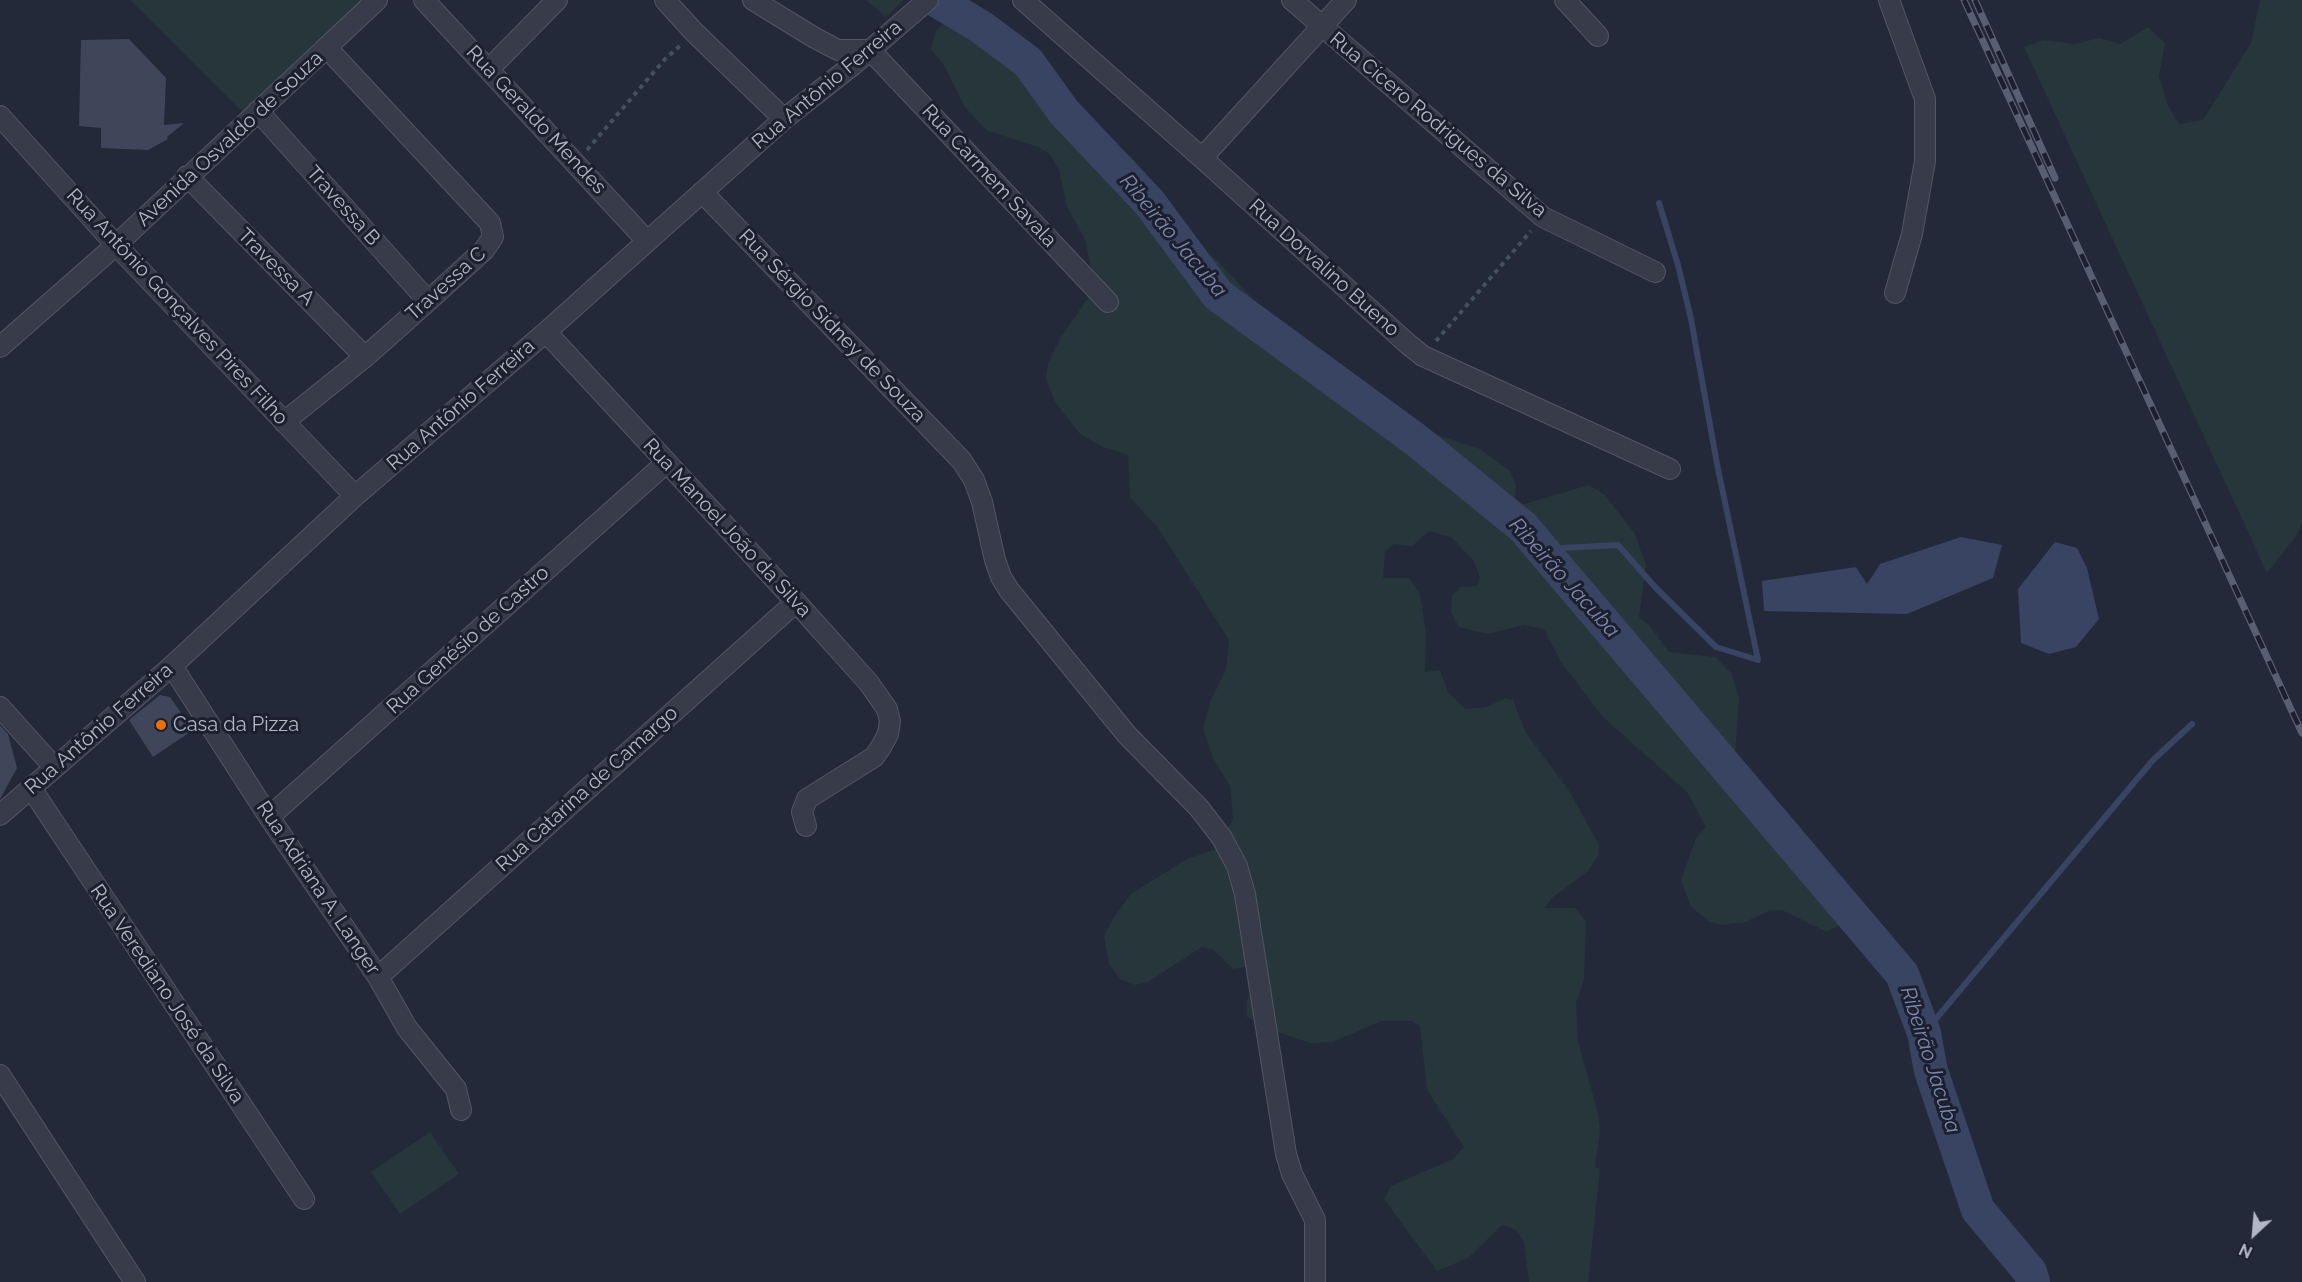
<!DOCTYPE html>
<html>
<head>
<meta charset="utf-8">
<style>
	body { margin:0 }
	#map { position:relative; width:2302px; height:1282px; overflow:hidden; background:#232939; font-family:Raleway,sans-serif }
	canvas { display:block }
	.north { position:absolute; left:2224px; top:1204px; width:60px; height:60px; -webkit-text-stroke:4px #1c202e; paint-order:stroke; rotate:206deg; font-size:16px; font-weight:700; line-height:24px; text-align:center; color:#b2b6c6 }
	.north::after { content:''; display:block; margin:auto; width:21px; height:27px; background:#b2b6c6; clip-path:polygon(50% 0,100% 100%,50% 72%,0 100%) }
</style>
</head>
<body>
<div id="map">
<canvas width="2302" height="1282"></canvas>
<div class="north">N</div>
</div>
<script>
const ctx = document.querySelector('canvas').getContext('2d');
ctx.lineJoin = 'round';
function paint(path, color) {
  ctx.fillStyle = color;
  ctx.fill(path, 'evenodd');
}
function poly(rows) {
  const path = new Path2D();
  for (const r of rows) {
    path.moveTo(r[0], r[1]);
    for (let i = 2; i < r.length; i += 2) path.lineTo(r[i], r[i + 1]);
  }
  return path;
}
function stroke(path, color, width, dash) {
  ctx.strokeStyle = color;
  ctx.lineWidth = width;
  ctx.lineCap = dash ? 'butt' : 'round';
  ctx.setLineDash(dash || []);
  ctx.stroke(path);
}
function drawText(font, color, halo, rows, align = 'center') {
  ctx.font = font + ' Raleway,sans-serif';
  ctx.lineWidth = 6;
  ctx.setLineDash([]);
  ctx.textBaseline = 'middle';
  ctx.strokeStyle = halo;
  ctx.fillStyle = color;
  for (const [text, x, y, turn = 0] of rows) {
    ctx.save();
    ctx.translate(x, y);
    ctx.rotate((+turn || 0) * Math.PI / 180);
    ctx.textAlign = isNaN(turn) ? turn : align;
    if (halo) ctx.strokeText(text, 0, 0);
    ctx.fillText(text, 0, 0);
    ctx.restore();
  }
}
paint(poly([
	[130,0,370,0,246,115],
	[866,0,903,0,886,17],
	[2260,0,2302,0,2302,523,2296,536,2267,573,2024,47,2043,40,2075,44,2099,38,2120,44,2148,27,2165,43,2159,76,2167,104,2179,124,2203,120,2251,43],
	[946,21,959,21,977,31,1028,77,1048,107,1073,129,1132,157,1137,165,1145,196,1156,210,1168,212,1170,209,1190,240,1218,261,1283,332,1306,362,1351,398,1427,436,1437,435,1480,449,1510,471,1516,485,1515,502,1521,505,1589,485,1605,495,1635,534,1646,566,1639,617,1649,625,1669,652,1715,657,1732,674,1739,699,1735,756,1740,773,1754,791,1801,832,1843,881,1838,926,1827,932,1782,910,1769,911,1745,922,1721,925,1710,922,1691,907,1681,880,1696,838,1706,827,1687,792,1603,717,1561,662,1544,629,1524,625,1488,634,1459,627,1451,613,1452,596,1460,587,1477,586,1480,578,1474,561,1451,537,1429,531,1412,546,1394,544,1385,551,1383,578,1409,578,1420,594,1426,633,1425,672,1440,670,1448,692,1465,709,1486,707,1506,698,1513,700,1526,733,1568,789,1599,845,1598,856,1588,871,1552,898,1545,908,1575,908,1586,921,1584,979,1576,1003,1578,1042,1598,1113,1600,1131,1595,1167,1600,1169,1588,1282,1529,1282,1524,1241,1516,1230,1502,1225,1468,1258,1437,1271,1384,1199,1391,1186,1453,1159,1464,1147,1427,1090,1420,1026,1412,1021,1381,1021,1333,1042,1310,1043,1263,1027,1247,1017,1247,1000,1262,964,1233,969,1214,950,1202,947,1148,982,1135,985,1120,979,1109,964,1104,936,1114,917,1131,894,1187,859,1217,849,1233,819,1230,786,1213,758,1203,728,1211,700,1226,670,1229,640,1158,528,1130,497,1128,455,1103,447,1080,434,1055,402,1046,379,1048,363,1061,337,1095,288,1085,239,1067,207,1059,170,1050,154,1038,147,986,130,965,107,944,65,931,49,936,31],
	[430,1132,459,1174,400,1214,371,1172]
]), '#26363b');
paint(poly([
	[1961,537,2002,545,1993,578,1907,614,1764,611,1762,581,1856,567,1867,584,1880,564],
	[2055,542,2077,548,2087,568,2099,619,2076,647,2049,654,2021,643,2018,589]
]), '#394362');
stroke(poly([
	[1542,549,1618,545,1656,588,1716,647,1758,660,1717,464,1691,319,1678,265,1659,203],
	[1924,1033,2153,760,2192,724]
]), '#394362', 6);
stroke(poly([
	[936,0,981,27,1028,62,1064,112,1149,202,1218,295,1416,440,1523,527,1902,974,1924,1033,1931,1071,1978,1210,2030,1272,2033,1282]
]), '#394362', 34);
paint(poly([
	[129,39,166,78,164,125,184,123,167,137,168,139,148,150,101,148,101,128,79,126,81,40],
	[160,695,170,697,193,730,153,757,129,720],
	[0,725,8,734,17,768,0,799]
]), '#404659');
const minor = poly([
	[424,0,647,241],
	[665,0,694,32,784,119],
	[753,0,815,38,838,50,870,50,1108,302],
	[1023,0,1202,158,1409,345,1423,356,1670,469],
	[1292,0,1543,217,1655,272],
	[1565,0,1598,36],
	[1889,0,1925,99,1925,161,1912,234,1895,293],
	[489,69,557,0],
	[258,111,428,301],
	[0,116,116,245,355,496],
	[1202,158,1346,0],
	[187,176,365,357],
	[702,192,962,461,974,480,982,502,995,560,1001,577,1009,590,1127,735,1199,808,1222,838,1237,866,1245,894,1286,1154,1292,1174,1315,1220,1315,1282],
	[546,332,796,602,868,682,887,709,890,721,888,734,881,747,874,757,807,799,802,812,806,826],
	[0,347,116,245,377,0],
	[284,422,365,357,428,301,484,250,493,237,490,223,327,48],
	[172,666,269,817,378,977,407,1028,456,1089,461,1110],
	[0,707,54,767],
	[31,788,304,1199],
	[0,815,172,666,355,496,546,332,784,119,854,64,928,0],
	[269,817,666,463],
	[378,977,796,602],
	[0,1075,135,1282]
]);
stroke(minor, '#525665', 22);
stroke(poly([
	[587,150,665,59,682,44],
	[1436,341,1531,231]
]), '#435158', 4, [4.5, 4.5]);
stroke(minor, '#373b4a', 20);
const rail = poly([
	[1964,0,2302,733],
	[1975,0,2055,178]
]);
stroke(rail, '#595f71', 7);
stroke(rail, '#1c202e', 4.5, [14]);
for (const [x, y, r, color] of [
	[161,725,6,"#e8710a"]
]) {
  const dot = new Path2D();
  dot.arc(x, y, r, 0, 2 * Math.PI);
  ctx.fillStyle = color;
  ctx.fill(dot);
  stroke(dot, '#1c202e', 2);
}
drawText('20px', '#b2b6c6', '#1c202e', [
	["Rua Antônio Ferreira",827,85,-40],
	["Rua Geraldo Mendes",536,120,47],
	["Rua Cícero Rodrigues da Silva",1438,125,40],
	["Avenida Osvaldo de Souza",230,139,-43],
	["Rua Carmem Savala",989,176,47],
	["Travessa B",343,206,48],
	["Travessa A",276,267,45],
	["Rua Dorvalino Bueno",1324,268,42],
	["Travessa C",446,284,-42],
	["Rua Antônio Gonçalves Pires Filho",177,307,47],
	["Rua Sérgio Sidney de Souza",832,326,46],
	["Rua Antônio Ferreira",461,405,-41],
	["Rua Manoel João da Silva",727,528,47],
	["Rua Genésio de Castro",468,640,-42],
	["Rua Antônio Ferreira",99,729,-41],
	["Rua Catarina de Camargo",587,789,-42],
	["Rua Adriana A. Langer",318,888,56],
	["Rua Verediano José da Silva",167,994,56]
]);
drawText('20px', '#b2b6c6', '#1c202e', [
	["Casa da Pizza",173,725]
], 'left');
drawText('italic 21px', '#7c87ac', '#1c202e', [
	["Ribeirão Jacuba",1173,236,50],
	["Ribeirão Jacuba",1564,578,48],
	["Ribeirão Jacuba",1930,1060,72]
]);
</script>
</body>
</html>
